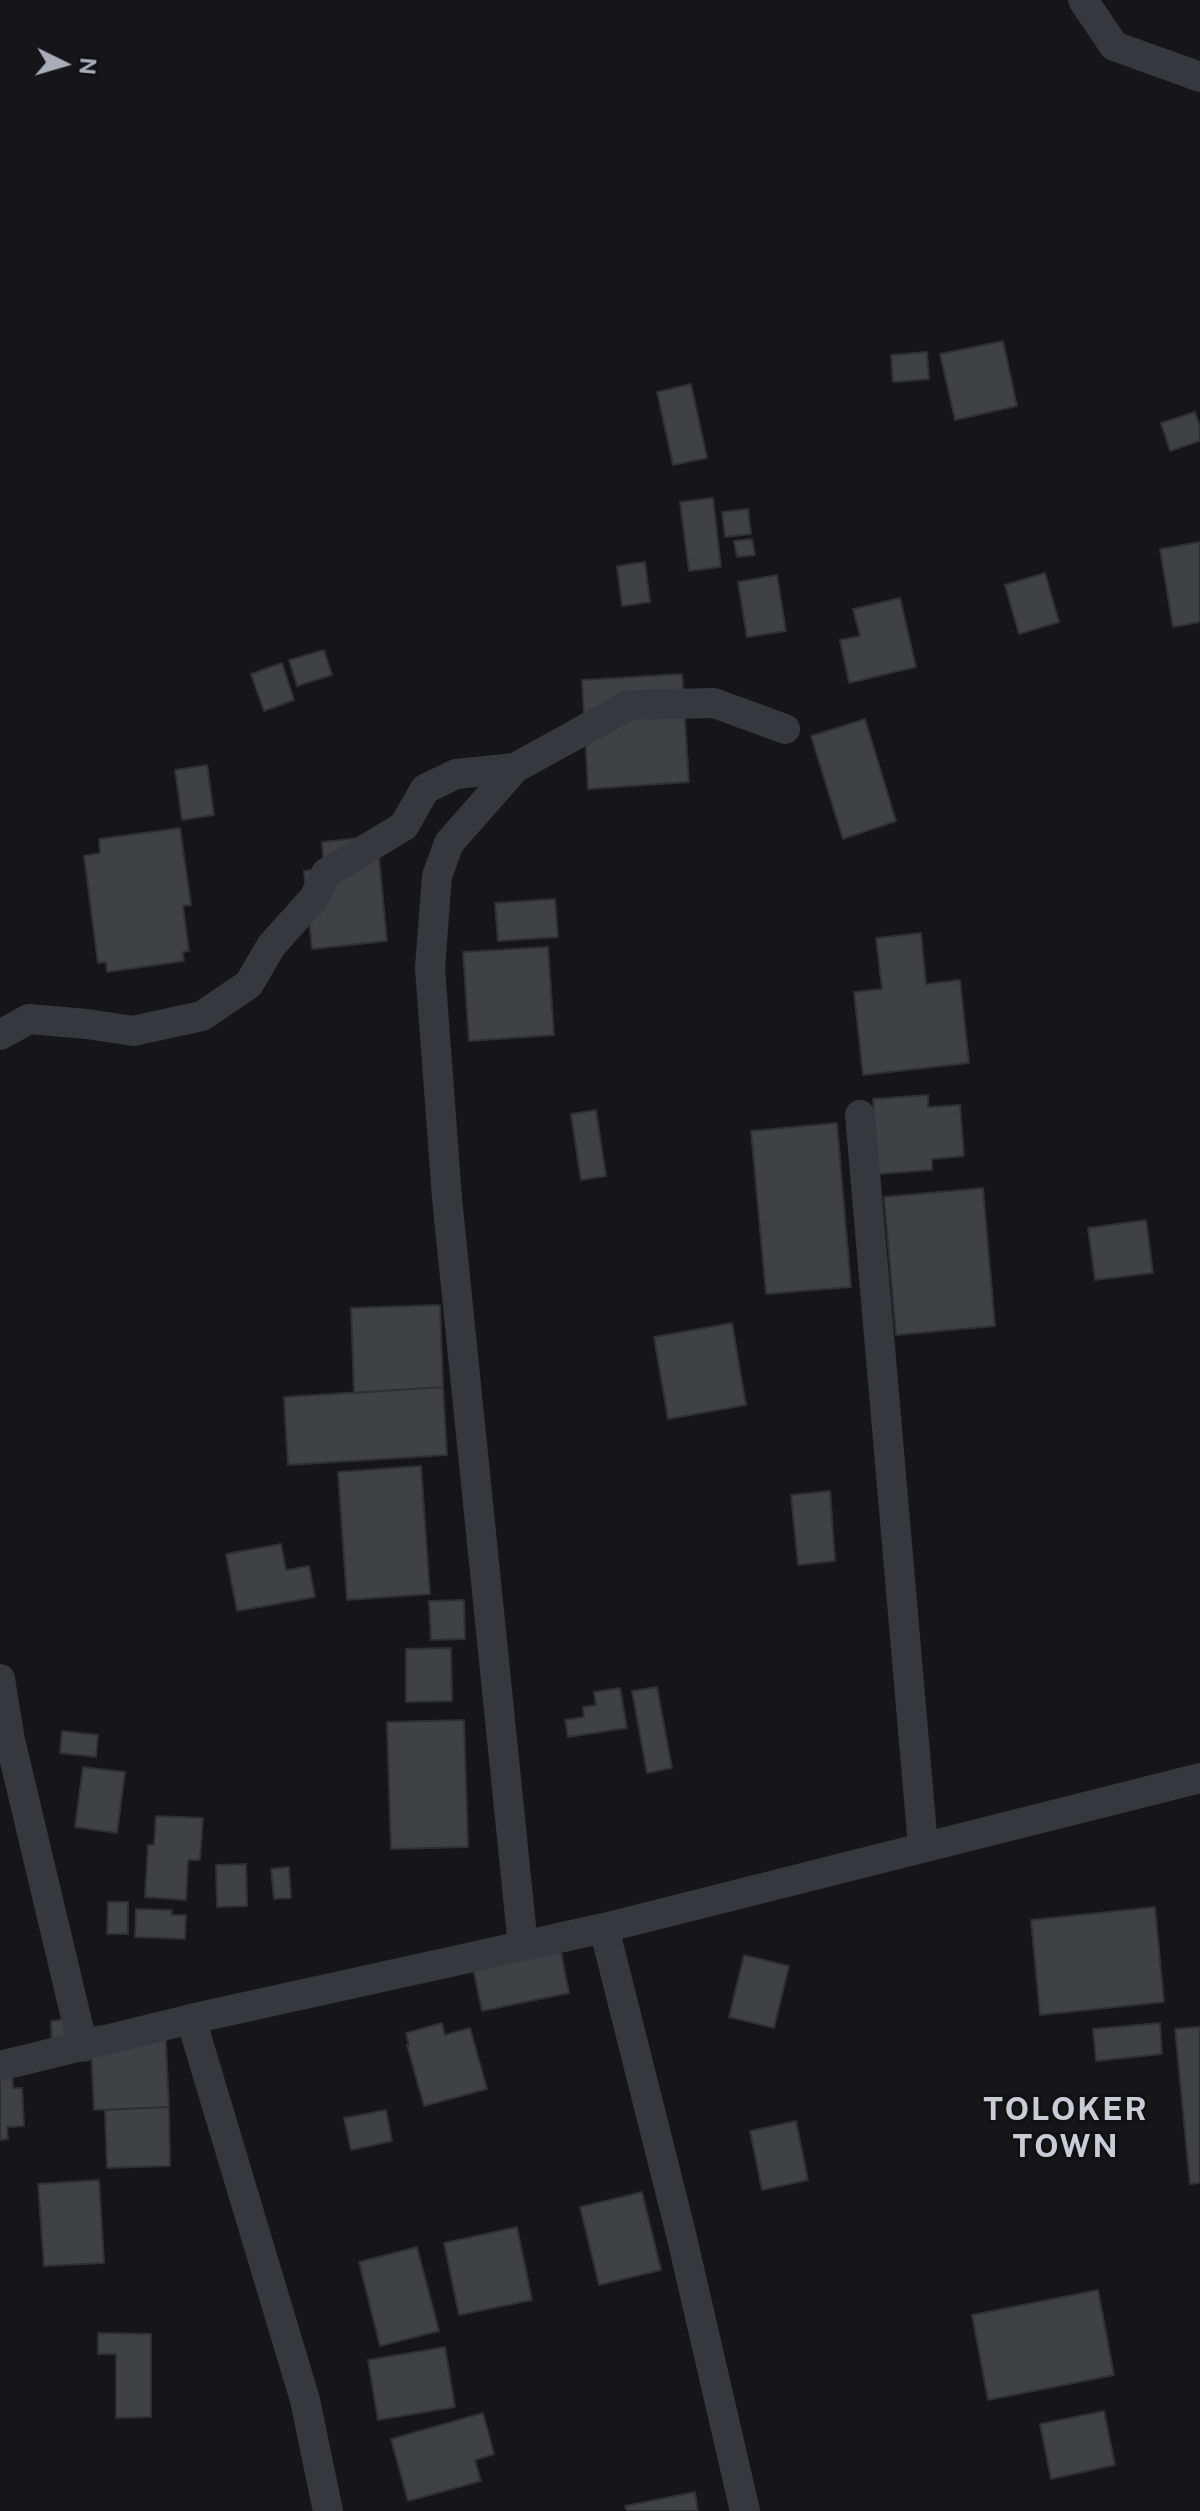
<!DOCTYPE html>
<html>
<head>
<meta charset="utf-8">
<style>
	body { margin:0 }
	#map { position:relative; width:1200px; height:2511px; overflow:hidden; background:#161618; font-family:"Public Sans",sans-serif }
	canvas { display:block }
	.north { position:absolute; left:24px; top:24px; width:80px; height:80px; -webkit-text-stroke:6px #111113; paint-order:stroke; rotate:95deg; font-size:22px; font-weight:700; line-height:32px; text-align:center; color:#a8adb8 }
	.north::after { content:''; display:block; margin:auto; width:28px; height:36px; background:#a8adb8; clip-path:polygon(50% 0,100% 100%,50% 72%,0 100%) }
</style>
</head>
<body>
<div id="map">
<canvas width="1200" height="2511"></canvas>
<div class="north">N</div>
</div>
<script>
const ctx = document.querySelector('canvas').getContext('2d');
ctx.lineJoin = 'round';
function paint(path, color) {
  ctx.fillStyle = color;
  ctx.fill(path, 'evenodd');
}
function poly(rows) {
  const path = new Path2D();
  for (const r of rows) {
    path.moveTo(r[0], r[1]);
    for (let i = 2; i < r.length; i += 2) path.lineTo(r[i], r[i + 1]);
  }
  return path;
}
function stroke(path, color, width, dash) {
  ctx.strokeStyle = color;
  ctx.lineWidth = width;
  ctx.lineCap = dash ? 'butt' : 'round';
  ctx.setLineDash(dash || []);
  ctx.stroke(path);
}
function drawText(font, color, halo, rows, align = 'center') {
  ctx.font = font + ' "Public Sans",sans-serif';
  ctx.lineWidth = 6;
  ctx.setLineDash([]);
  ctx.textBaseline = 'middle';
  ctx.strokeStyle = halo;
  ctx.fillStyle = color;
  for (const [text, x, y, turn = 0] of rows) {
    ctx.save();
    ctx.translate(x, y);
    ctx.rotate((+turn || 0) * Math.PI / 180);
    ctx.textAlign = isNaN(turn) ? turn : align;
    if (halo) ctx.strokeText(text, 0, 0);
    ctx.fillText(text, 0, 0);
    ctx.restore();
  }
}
const building = poly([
	[1003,341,1017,406,955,420,940,354,1003,341],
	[927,352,929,379,893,382,891,355,927,352],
	[691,384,707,458,673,465,657,392,691,384],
	[1195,412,1200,427,1200,441,1170,451,1161,423,1195,412],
	[713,498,721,567,689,571,680,502,713,498],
	[748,509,751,534,725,537,722,512,748,509],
	[752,539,755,555,737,557,734,541,752,539],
	[1200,542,1200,622,1173,627,1160,549,1200,542],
	[645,562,650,602,622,606,617,566,645,562],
	[1045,573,1059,622,1019,634,1005,585,1045,573],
	[777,575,786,631,747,637,738,582,777,575],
	[900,598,916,667,849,683,840,640,860,636,853,609,900,598],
	[324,650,332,675,297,686,289,660,324,650],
	[282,663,294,700,264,711,251,674,282,663],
	[682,674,689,782,588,789,582,680,682,674],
	[865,719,896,821,843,839,811,736,865,719],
	[207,765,214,815,182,820,175,770,207,765],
	[180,828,191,905,183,906,189,951,183,952,184,961,107,972,106,962,98,963,84,856,100,853,99,839,180,828],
	[377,836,387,941,312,949,304,871,324,869,322,842,377,836],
	[555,899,558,937,498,941,495,903,555,899],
	[921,933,926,984,960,980,969,1063,863,1075,854,992,882,989,876,938,921,933],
	[548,947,554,1035,469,1041,463,952,548,947],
	[928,1095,928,1107,960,1105,964,1156,932,1159,932,1170,878,1174,873,1099,928,1095],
	[596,1110,606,1176,581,1180,571,1114,596,1110],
	[837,1123,851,1287,766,1294,751,1131,837,1123],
	[983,1188,995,1326,896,1335,884,1197,983,1188],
	[1146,1220,1153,1273,1095,1280,1088,1228,1146,1220],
	[440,1305,443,1387,354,1393,351,1308,440,1305],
	[732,1323,746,1405,668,1419,654,1337,732,1323],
	[443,1387,447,1455,288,1465,284,1397,443,1387],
	[421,1466,430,1594,347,1600,338,1472,421,1466],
	[830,1491,835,1561,798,1565,791,1495,830,1491],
	[281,1544,286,1570,309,1566,315,1597,237,1611,226,1554,281,1544],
	[464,1600,465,1639,431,1640,429,1601,464,1600],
	[451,1648,452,1701,406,1702,406,1649,451,1648],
	[657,1687,672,1768,647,1773,632,1691,657,1687],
	[620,1688,627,1728,568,1737,565,1720,584,1717,583,1707,596,1705,594,1692,620,1688],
	[464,1720,468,1847,391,1849,387,1722,464,1720],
	[62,1731,98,1735,96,1757,60,1753,62,1731],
	[83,1767,125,1772,117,1833,75,1827,83,1767],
	[156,1816,203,1818,200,1860,188,1860,186,1900,145,1897,148,1845,154,1845,156,1816],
	[246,1864,247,1906,217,1907,216,1865,246,1864],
	[289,1867,291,1898,274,1899,271,1869,289,1867],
	[108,1902,128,1902,128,1934,107,1934,108,1902],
	[1155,1907,1164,2002,1040,2015,1031,1920,1155,1907],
	[136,1909,172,1910,171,1915,186,1915,185,1939,135,1937,136,1909],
	[556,1926,569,1993,482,2011,468,1944,556,1926],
	[744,1955,789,1966,774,2028,729,2017,744,1955],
	[73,2019,75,2045,52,2047,51,2021,73,2019],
	[442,2023,445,2035,470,2028,487,2089,424,2106,407,2045,409,2045,406,2033,442,2023],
	[1160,2023,1162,2054,1096,2061,1093,2029,1160,2023],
	[165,2024,169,2107,94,2110,90,2027,165,2024],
	[1200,2027,1200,2183,1190,2184,1175,2029,1200,2027],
	[0,2061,11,2061,13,2088,22,2088,24,2126,7,2127,8,2139,0,2140,0,2061],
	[169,2107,170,2166,107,2168,105,2110,169,2107],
	[386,2110,392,2141,351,2150,344,2118,386,2110],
	[796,2121,808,2180,762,2190,750,2131,796,2121],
	[99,2180,104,2263,44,2266,38,2184,99,2180],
	[642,2192,661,2270,599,2285,580,2207,642,2192],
	[517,2227,532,2300,459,2315,444,2243,517,2227],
	[417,2247,439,2331,380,2346,359,2262,417,2247],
	[1098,2290,1114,2375,988,2400,972,2315,1098,2290],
	[98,2333,151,2334,151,2417,116,2418,116,2354,98,2354,98,2333],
	[445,2347,455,2407,378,2420,368,2360,445,2347],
	[1104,2411,1115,2465,1051,2479,1040,2424,1104,2411],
	[483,2413,494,2454,475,2460,481,2481,408,2501,391,2439,483,2413],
	[695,2492,698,2511,627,2511,625,2506,695,2492]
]);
paint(building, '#404145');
stroke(building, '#303034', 2);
stroke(poly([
	[1083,0,1114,46,1200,77],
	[515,768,449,843,437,876,430,968,447,1198,523,1946],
	[0,1035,29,1019,87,1024,133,1031,202,1016,249,984,271,946,314,898,326,873,404,826,425,789,456,774,515,768,629,705,714,703,785,729],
	[860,1115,923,1846],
	[0,1679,10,1740,83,2047],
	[604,1928,681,2234,745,2511],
	[191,2019,305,2400,328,2511],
	[0,2066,191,2019,604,1928,1200,1778]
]), '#37383d', 30);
ctx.letterSpacing = '2px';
drawText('bold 32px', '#c9ccd4', '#111113', [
	["TOLOKER",1066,2110],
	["TOWN",1066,2147]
]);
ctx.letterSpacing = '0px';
</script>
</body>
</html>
